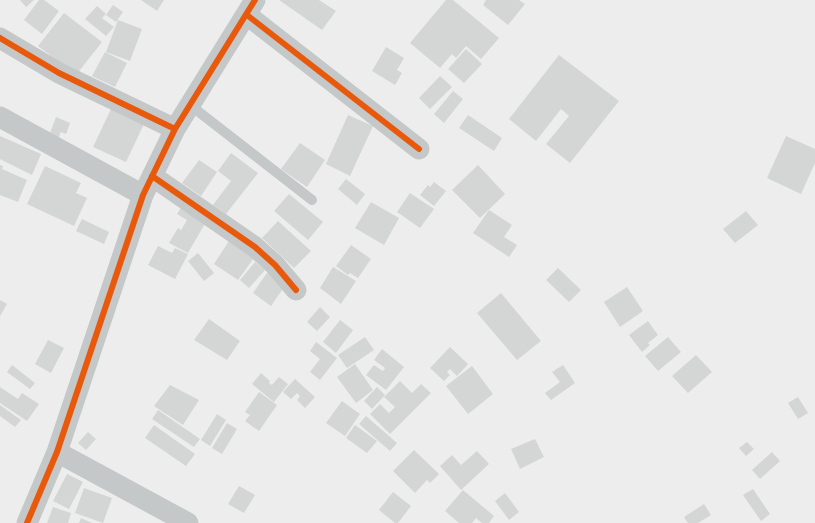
<!DOCTYPE html>
<html>
<head>
<meta charset="utf-8">
<style>
	body { margin:0 }
	canvas { display:block; background:#eeeded }
</style>
</head>
<body>
<canvas width="815" height="523"></canvas>
<script>
const ctx = document.querySelector('canvas').getContext('2d');
ctx.lineJoin = 'round';
function paint(path, color) {
  ctx.fillStyle = color;
  ctx.fill(path, 'evenodd');
}
function poly(rows) {
  const path = new Path2D();
  for (const r of rows) {
    path.moveTo(r[0], r[1]);
    for (let i = 2; i < r.length; i += 2) path.lineTo(r[i], r[i + 1]);
  }
  return path;
}
function stroke(path, color, width, dash) {
  ctx.strokeStyle = color;
  ctx.lineWidth = width;
  ctx.lineCap = dash ? 'butt' : 'round';
  ctx.setLineDash(dash || []);
  ctx.stroke(path);
}
paint(poly([
	[20,0,34,0,26,7],
	[39,0,44,0,59,11,42,34,24,20],
	[141,0,164,0,157,11],
	[279,0,319,0,336,11,322,30],
	[446,0,453,0,499,38,481,59,466,46,456,58,452,54,440,68,410,43],
	[486,0,519,0,525,4,508,25,483,5],
	[113,5,123,12,116,22,106,15],
	[97,6,106,14,102,18,114,27,106,36,85,19],
	[64,13,102,42,76,75,38,46],
	[118,20,142,29,130,61,106,52],
	[386,47,404,58,397,70,402,73,395,85,372,71],
	[466,49,482,64,464,83,448,69],
	[105,52,127,63,115,87,92,76],
	[559,55,619,101,570,163,546,144,569,116,561,109,536,141,509,119],
	[440,76,452,87,430,109,419,98],
	[453,91,463,99,444,123,434,114],
	[111,109,144,124,126,162,93,147],
	[348,115,373,126,350,176,326,164],
	[468,115,502,138,494,151,459,128],
	[56,117,70,123,66,134,61,132,56,144,47,141],
	[0,136,41,154,32,175,0,159],
	[786,136,815,149,815,163,801,194,767,178],
	[300,143,325,160,307,187,281,169],
	[231,153,258,173,226,214,213,205,231,181,218,171],
	[199,160,217,172,201,196,182,183],
	[0,165,3,166,2,169,27,180,18,202,0,195],
	[478,165,505,194,480,218,452,190],
	[45,166,81,183,76,193,87,198,74,226,27,204],
	[346,179,365,194,357,205,338,189],
	[434,182,446,191,434,206,420,195,428,185,430,187],
	[410,193,434,209,420,228,397,212],
	[289,194,323,222,308,240,274,211],
	[371,202,399,218,384,245,355,228],
	[182,206,207,220,188,253,169,243,178,228,181,230,187,220,177,214],
	[489,210,512,225,504,237,517,245,509,257,473,233],
	[746,211,758,225,735,243,723,229],
	[82,219,109,232,104,244,76,231],
	[278,221,311,251,294,268,262,238],
	[231,238,256,255,238,280,214,264],
	[351,245,371,259,358,278,350,273,348,275,336,266],
	[158,246,172,253,175,248,188,254,175,279,148,265],
	[198,253,214,273,204,281,188,261],
	[255,262,265,270,249,288,240,280],
	[333,267,356,281,341,304,320,288],
	[558,268,581,290,569,302,546,280],
	[269,270,287,283,271,306,253,293],
	[627,287,643,311,620,327,604,302],
	[501,293,541,341,517,360,477,313],
	[0,300,7,304,0,316],
	[320,307,330,317,317,331,307,322],
	[209,319,240,341,227,360,194,340],
	[340,320,353,330,336,353,323,342],
	[648,321,658,335,648,343,650,345,642,352,629,335],
	[365,337,374,350,347,368,338,355],
	[668,337,681,352,658,371,645,356],
	[48,340,64,348,51,373,35,364],
	[316,342,337,358,320,380,310,372,320,359,310,351],
	[450,347,468,364,457,376,450,369,447,372,450,375,444,381,430,368],
	[382,349,404,367,386,390,366,375,374,365,383,371,385,368,374,360],
	[696,355,712,372,688,393,672,376],
	[355,364,373,390,356,403,337,377],
	[12,365,35,383,30,389,7,372],
	[563,365,575,383,551,400,545,393,560,382,552,372],
	[472,366,493,394,468,414,446,386],
	[261,373,270,381,269,383,272,385,279,377,288,384,274,402,252,384],
	[295,379,315,397,305,408,297,400,300,396,297,393,291,399,283,392],
	[400,381,412,393,421,384,431,393,390,434,370,414,380,404,389,413,395,407,384,397],
	[170,385,199,400,183,425,154,406],
	[0,387,18,399,22,393,39,404,27,421,0,403],
	[377,387,385,395,372,409,364,401],
	[259,392,277,405,259,431,245,421,250,415,245,412],
	[798,397,808,413,798,419,788,403],
	[342,401,360,414,345,436,326,423],
	[0,405,21,420,15,427,0,416],
	[158,410,200,439,194,447,152,419],
	[217,414,226,420,210,446,201,440],
	[366,416,397,443,390,451,359,424],
	[227,423,237,429,222,454,212,448],
	[154,425,195,454,186,466,145,438],
	[355,425,377,441,367,453,346,438],
	[88,432,96,439,86,450,78,443],
	[535,439,544,457,520,469,511,449],
	[747,442,754,449,746,456,739,448],
	[414,450,439,474,430,483,427,480,415,493,393,471],
	[477,451,489,464,461,490,440,466,452,455,461,465],
	[772,452,780,461,760,479,752,470],
	[67,474,83,482,69,509,53,501],
	[239,486,255,495,244,513,228,504],
	[84,488,112,498,103,523,75,513],
	[753,489,770,514,761,521,743,495],
	[463,490,494,516,489,523,482,523,476,518,472,523,459,523,445,511],
	[393,492,411,506,398,523,395,523,379,510],
	[505,493,519,512,509,520,495,501],
	[704,504,711,515,698,523,688,523,684,517],
	[53,507,71,513,68,523,47,523],
	[81,518,92,523,79,523]
]), '#d4d5d5');
stroke(poly([
	[190,105,312,200]
]), '#c5c8c9', 10);
stroke(poly([
	[247,15,419,149],
	[0,38,59,73,175,129],
	[0,117,143,195],
	[152,176,255,247,275,265,296,290],
	[57,452,188,523],
	[27,523,57,452,143,195,175,129,255,0]
]), '#c5c8c9', 21);
stroke(poly([
	[247,15,419,149],
	[0,38,59,73,175,129],
	[152,176,255,247,275,265,296,290],
	[27,523,57,452,143,195,175,129,255,0]
]), '#e8590c', 6);
</script>
</body>
</html>
